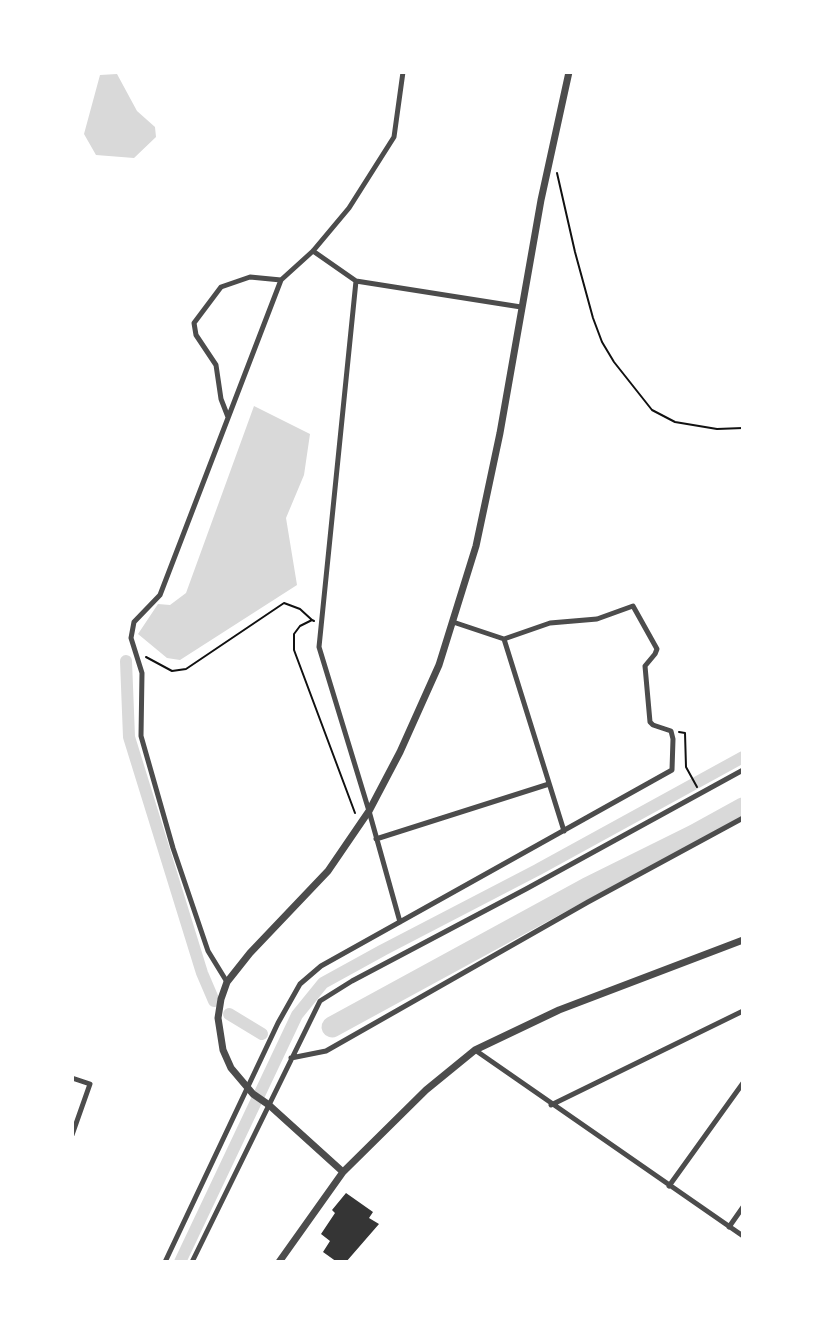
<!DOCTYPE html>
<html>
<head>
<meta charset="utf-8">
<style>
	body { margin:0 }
	#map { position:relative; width:815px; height:1334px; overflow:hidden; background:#fff; font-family:Raleway,sans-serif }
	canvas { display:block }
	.frame { position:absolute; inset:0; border:74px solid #fff; pointer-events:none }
</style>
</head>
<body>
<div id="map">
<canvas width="815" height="1334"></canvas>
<div class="frame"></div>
</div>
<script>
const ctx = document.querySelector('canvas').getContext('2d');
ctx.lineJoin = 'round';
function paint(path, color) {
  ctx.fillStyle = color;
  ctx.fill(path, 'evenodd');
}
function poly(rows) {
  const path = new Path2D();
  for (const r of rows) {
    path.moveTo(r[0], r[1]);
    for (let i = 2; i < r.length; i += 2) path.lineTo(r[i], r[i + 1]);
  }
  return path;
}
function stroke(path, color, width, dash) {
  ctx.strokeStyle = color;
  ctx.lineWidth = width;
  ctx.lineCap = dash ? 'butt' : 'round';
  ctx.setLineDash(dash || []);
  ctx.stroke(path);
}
paint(poly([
	[117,74,137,111,155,127,156,137,134,158,96,155,84,134,100,75],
	[254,406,310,434,304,475,286,518,297,585,180,660,167,658,138,634,158,604,170,605,186,593]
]), '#d9d9d9');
stroke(poly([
	[126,661,129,737,202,973,214,1001],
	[229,1014,262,1034],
	[180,1262,297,1015,323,983,383,950,537,870,743,757]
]), '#d9d9d9', 12);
stroke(poly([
	[332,1027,587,888,694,835,743,808]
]), '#d9d9d9', 21);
paint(poly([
	[346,1193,373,1212,369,1218,379,1224,346,1262,337,1262,323,1252,330,1241,321,1234,335,1213,332,1210]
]), '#353535');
stroke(poly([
	[557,173,575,252,593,318,602,342,614,362,652,410,675,422,717,429,743,428],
	[314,621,312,620,300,626,294,634,294,650,355,813],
	[146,657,172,671,186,669,284,603,300,609,312,620],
	[679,732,685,733,686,767,697,787]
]), '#111', 2);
stroke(poly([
	[313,251,356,281,521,307],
	[356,281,319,647,369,811,400,922],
	[228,417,221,399,216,365,196,335,194,323,221,287,250,277,281,280],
	[504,639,564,831],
	[376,839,549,784],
	[227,982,208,951,173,848,141,736,142,673,131,638,134,622,160,595,281,280,313,251,349,208,394,137,403,72],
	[475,1050,743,1236],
	[291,1058,326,1051,588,902,743,818],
	[72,1078,90,1084,72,1135],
	[551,1105,743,1011],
	[669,1186,743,1083],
	[729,1227,743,1207],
	[165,1262,278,1023,300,984,321,966,672,770,673,739,671,731,653,725,650,722,645,666,655,654,657,649,633,606,597,619,550,623,504,639,453,622],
	[192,1262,320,1001,352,981,526,889,743,770]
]), '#4c4c4c', 5);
stroke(poly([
	[343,1172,269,1105,253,1094,231,1068,223,1050,218,1018,221,999,227,982,250,953,328,871,369,811,400,752,439,665,476,546,500,433,541,200,569,72],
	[279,1262,343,1172,426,1090,475,1050,559,1010,743,940]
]), '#4c4c4c', 7);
</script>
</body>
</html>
